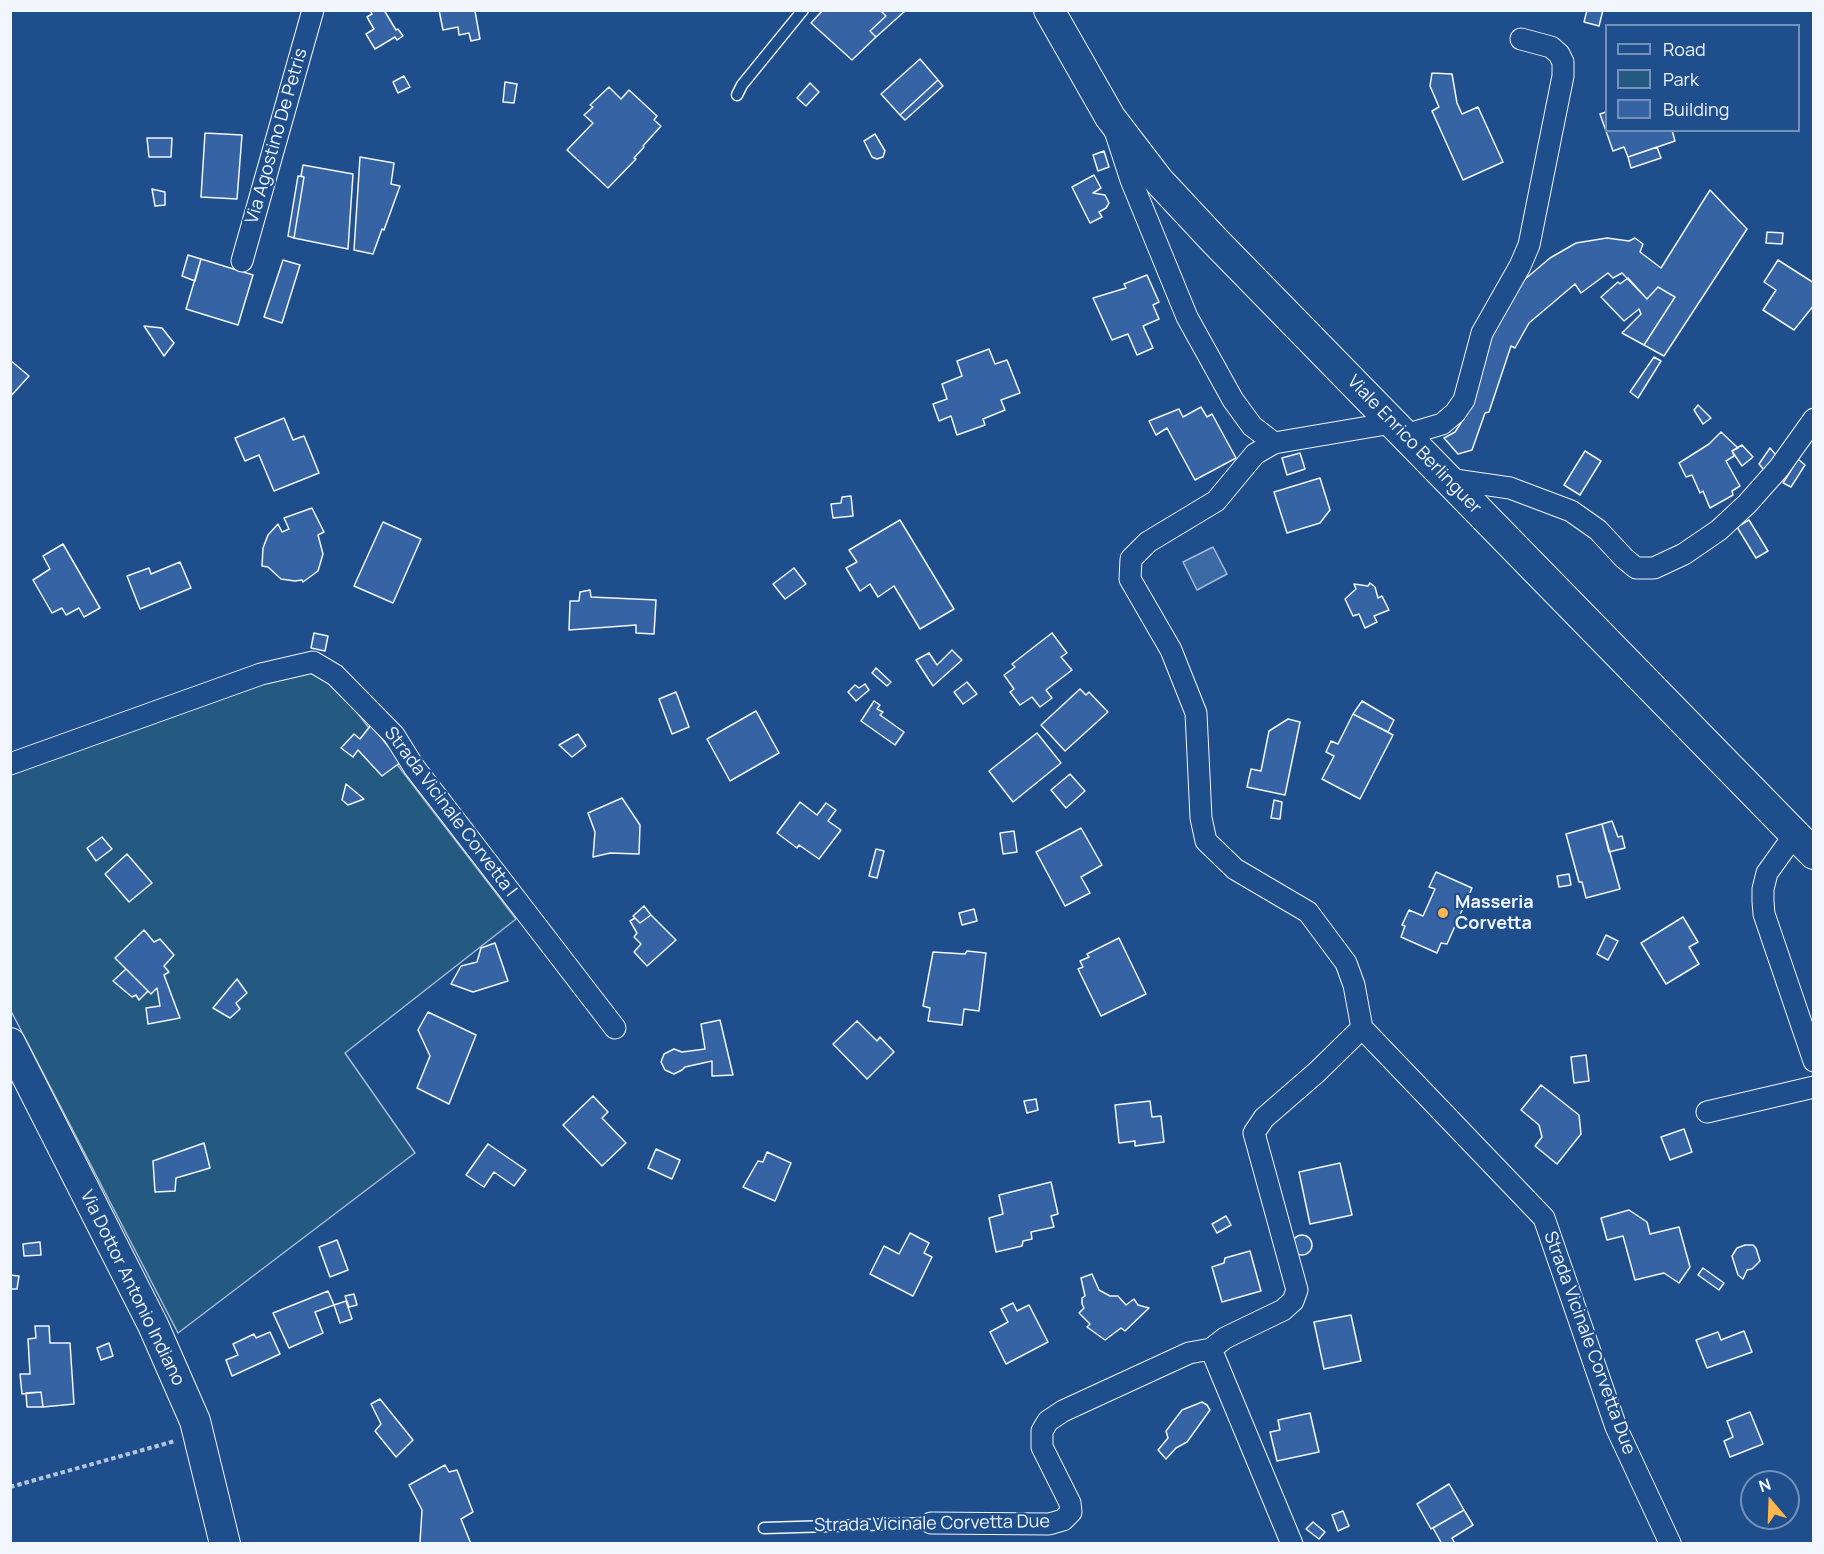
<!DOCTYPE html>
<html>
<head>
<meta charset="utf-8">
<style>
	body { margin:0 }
	#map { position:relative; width:1824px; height:1554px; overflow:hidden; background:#1f4e8c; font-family:Manrope,sans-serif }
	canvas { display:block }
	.frame { position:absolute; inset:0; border:12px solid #f2f6ff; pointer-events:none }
	.legend { position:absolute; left:1605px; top:24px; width:195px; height:108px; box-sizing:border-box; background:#1f4e8c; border:2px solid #7391ba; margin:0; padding:8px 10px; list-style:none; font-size:18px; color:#f2f6ff }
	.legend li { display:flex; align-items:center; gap:12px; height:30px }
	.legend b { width:30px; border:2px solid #7391ba }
	.north { position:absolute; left:1740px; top:1470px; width:60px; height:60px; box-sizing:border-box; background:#1f4e8c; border:2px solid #7391ba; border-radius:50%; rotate:341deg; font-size:16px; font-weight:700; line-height:24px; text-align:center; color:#f2f6ff }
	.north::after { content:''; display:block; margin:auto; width:21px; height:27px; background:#ffb74d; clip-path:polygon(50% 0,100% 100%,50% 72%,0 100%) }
</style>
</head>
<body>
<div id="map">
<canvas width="1824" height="1554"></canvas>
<div class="frame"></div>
<ul class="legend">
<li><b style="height:8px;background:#1f4e8c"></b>Road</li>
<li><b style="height:16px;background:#245a82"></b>Park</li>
<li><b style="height:16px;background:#3563a3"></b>Building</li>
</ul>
<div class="north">N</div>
</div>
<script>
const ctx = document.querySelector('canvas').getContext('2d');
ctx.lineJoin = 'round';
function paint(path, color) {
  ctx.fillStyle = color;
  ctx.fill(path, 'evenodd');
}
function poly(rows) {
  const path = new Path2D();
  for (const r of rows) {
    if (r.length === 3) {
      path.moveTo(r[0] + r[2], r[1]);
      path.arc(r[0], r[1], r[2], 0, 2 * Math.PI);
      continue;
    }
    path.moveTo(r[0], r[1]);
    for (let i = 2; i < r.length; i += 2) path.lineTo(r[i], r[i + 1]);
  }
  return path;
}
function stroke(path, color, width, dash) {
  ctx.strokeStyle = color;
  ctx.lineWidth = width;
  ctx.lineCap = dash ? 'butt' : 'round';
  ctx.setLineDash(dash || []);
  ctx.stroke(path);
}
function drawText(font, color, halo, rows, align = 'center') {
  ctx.font = font + ' Manrope,sans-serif';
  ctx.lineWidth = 4.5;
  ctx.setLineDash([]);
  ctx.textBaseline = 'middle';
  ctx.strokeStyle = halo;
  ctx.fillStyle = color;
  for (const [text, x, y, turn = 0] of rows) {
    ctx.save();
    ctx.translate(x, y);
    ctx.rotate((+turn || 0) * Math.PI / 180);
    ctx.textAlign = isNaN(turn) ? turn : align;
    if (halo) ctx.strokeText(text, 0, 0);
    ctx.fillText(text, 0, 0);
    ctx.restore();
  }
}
const green = poly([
	[306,664,339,689,516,919,345,1053,415,1153,178,1333,11,1011,11,772,306,664]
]);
paint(green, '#245a82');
stroke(green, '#a8bbd7', 1.5);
const water = poly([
	[1213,547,1227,574,1197,590,1183,562,1213,547]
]);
paint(water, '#3b69a3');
stroke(water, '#a8bbd7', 1.5);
const building = poly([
	[370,10,384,10,396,30,398,29,403,36,397,40,395,37,375,49,366,34,374,29,367,17,372,14,370,10],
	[439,10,478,10,475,11,480,39,471,41,469,33,459,35,458,27,443,30,439,10],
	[823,10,880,10,886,16,870,31,876,37,852,60,811,23,823,10],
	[880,10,905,11,876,37,870,31,886,16,880,10],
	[1587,10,1603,10,1599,26,1584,22,1587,10],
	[920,59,938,80,900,115,881,94,920,59],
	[1432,73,1452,74,1457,103,1462,114,1478,107,1503,162,1463,180,1432,111,1439,107,1430,86,1432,73],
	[404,76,410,87,398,93,393,82,404,76],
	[938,80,943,86,905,120,900,115,938,80],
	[505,82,517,84,514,103,503,102,505,82],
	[810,83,819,92,806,106,797,98,810,83],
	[609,87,621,99,629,90,657,116,654,120,661,126,643,146,644,147,634,158,636,159,608,188,567,150,593,123,584,115,593,107,590,105,609,87],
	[1606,112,1606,130,1672,130,1675,141,1628,157,1624,147,1613,151,1600,114,1606,112],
	[205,133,242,135,237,199,201,197,205,133],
	[875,134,885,151,883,157,877,159,872,157,864,141,875,134],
	[147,138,172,138,171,157,149,157,147,138],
	[1657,147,1661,158,1631,168,1628,157,1657,147],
	[1104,151,1109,167,1098,171,1093,155,1104,151],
	[360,157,394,163,391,184,400,186,384,230,382,229,373,254,354,250,360,157],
	[303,165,353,174,348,249,294,238,304,177,301,176,303,165],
	[1094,175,1101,188,1093,193,1105,195,1109,203,1106,208,1099,212,1102,217,1090,223,1072,187,1094,175],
	[298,176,304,177,294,238,288,236,298,176],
	[152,189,165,192,165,205,155,206,152,189],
	[1710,190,1747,229,1664,356,1644,345,1675,297,1658,287,1647,299,1622,273,1613,278,1608,273,1581,293,1575,284,1529,323,1515,348,1511,346,1489,412,1485,413,1472,450,1458,454,1444,438,1455,432,1468,412,1483,348,1524,280,1550,258,1576,243,1607,238,1629,241,1635,238,1643,244,1640,252,1661,268,1710,190],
	[1767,232,1783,233,1782,244,1766,243,1767,232],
	[188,255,201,259,195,281,182,276,188,255],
	[201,259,253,275,238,325,186,309,201,259],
	[283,260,300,265,282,323,264,317,283,260],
	[1778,260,1814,283,1814,305,1794,330,1763,310,1776,290,1764,282,1778,260],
	[1147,275,1159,302,1153,305,1159,319,1143,326,1153,348,1137,355,1128,334,1112,340,1093,298,1126,288,1124,284,1147,275],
	[1628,278,1647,299,1658,287,1675,297,1644,345,1622,333,1641,314,1639,309,1624,321,1601,297,1618,282,1620,284,1628,278],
	[144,326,162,328,174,343,164,356,144,326],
	[989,349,995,364,1007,360,1020,393,1001,400,1005,410,983,419,985,425,957,435,951,416,939,421,933,404,947,399,942,384,962,376,957,361,989,349],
	[1654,357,1661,361,1638,398,1630,392,1654,357],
	[10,360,29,376,10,397,10,360],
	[1698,405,1711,418,1703,424,1694,410,1698,405],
	[1201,407,1207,417,1212,414,1236,458,1195,480,1167,428,1156,435,1149,421,1179,409,1183,417,1201,407],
	[284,418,293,440,304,436,319,473,274,491,259,455,245,461,235,438,284,418],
	[1721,432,1738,448,1732,451,1734,456,1726,461,1740,486,1732,491,1733,495,1710,508,1703,491,1700,493,1692,475,1686,477,1679,463,1709,444,1721,432],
	[1742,445,1753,457,1742,466,1732,451,1742,445],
	[1770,448,1776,455,1765,471,1759,464,1770,448],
	[1585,451,1601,461,1580,495,1564,485,1585,451],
	[1300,453,1305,469,1287,475,1282,458,1300,453],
	[1798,459,1805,465,1791,487,1783,483,1798,459],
	[1320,478,1330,510,1320,523,1287,533,1274,492,1320,478],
	[851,496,853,516,833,518,831,504,841,503,842,497,851,496],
	[312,508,324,532,318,535,323,554,318,571,303,582,302,580,295,581,281,579,268,567,262,566,263,548,268,535,278,524,282,532,289,529,284,518,312,508],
	[900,520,954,609,920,629,894,586,878,597,870,584,860,591,846,568,857,562,849,550,900,520],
	[1749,520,1768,551,1756,558,1737,527,1749,520],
	[383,522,421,539,393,603,354,586,383,522],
	[63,544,100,608,84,617,79,608,66,615,62,608,52,613,33,580,50,569,43,556,63,544],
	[180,562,191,588,140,609,127,576,149,568,151,574,180,562],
	[794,568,806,584,785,599,773,584,794,568],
	[1370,583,1375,587,1378,598,1382,596,1389,610,1374,616,1377,622,1365,628,1359,614,1353,616,1345,599,1356,589,1354,584,1368,586,1370,583],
	[590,590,591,597,656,600,654,634,636,633,636,625,569,630,570,601,579,601,580,592,590,590],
	[314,633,328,636,325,651,311,648,314,633],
	[1052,633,1067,653,1061,657,1072,670,1046,690,1052,698,1040,707,1032,697,1020,705,1010,692,1014,689,1004,675,1015,667,1012,664,1052,633],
	[952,650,962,660,933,686,916,660,929,653,937,665,952,650],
	[876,668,891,682,887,686,872,673,876,668],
	[967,682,977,694,963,704,954,692,967,682],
	[865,684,869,690,856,701,848,692,855,685,859,688,865,684],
	[1080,689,1086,695,1089,692,1108,712,1065,751,1041,725,1080,689],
	[676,692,689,727,672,734,659,699,676,692],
	[874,701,880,705,877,709,883,712,880,715,904,732,895,745,861,721,874,701],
	[1362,701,1394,720,1388,732,1353,714,1362,701],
	[756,711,779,753,730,781,707,739,756,711],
	[1353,714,1393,735,1360,799,1322,779,1334,756,1326,752,1331,741,1338,744,1353,714],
	[1288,719,1300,722,1285,795,1247,787,1251,769,1261,771,1269,731,1288,719],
	[371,725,401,762,382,776,358,750,353,757,341,748,354,734,360,739,371,725],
	[1037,733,1061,763,1013,802,989,771,1037,733],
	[578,734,586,746,572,757,559,745,578,734],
	[1070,774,1085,791,1066,808,1051,790,1070,774],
	[346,784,364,799,348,805,342,800,346,784],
	[622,798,640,825,639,854,610,853,593,857,595,832,588,813,622,798],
	[1274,800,1282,802,1280,819,1271,818,1274,800],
	[800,802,817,815,826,803,836,810,828,821,841,830,819,859,799,845,797,848,777,833,800,802],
	[1612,821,1618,837,1622,836,1625,848,1609,852,1602,824,1612,821],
	[1602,824,1620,889,1586,898,1582,882,1579,882,1566,834,1602,824],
	[1081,828,1102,865,1081,877,1090,893,1065,906,1036,852,1081,828],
	[1014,831,1017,852,1003,854,1000,833,1014,831],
	[102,837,112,849,96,861,87,848,102,837],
	[876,849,884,851,877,878,869,876,876,849],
	[127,854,152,883,129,902,105,874,127,854],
	[1436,872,1472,888,1447,944,1441,943,1437,953,1401,937,1405,926,1402,925,1409,910,1423,916,1435,889,1429,887,1436,872],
	[1569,874,1571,885,1559,887,1557,876,1569,874],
	[644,906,651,915,640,923,633,916,644,906],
	[974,909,977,921,962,925,959,913,974,909],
	[651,915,676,940,647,966,634,952,641,944,634,937,637,933,630,921,635,918,640,923,651,915],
	[1683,917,1698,942,1689,947,1699,964,1666,984,1641,943,1683,917],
	[144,930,154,942,160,939,174,955,164,966,169,972,164,975,180,1018,148,1024,146,1008,160,1006,157,988,151,994,115,958,144,930],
	[1606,935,1618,941,1608,960,1597,954,1606,935],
	[1119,938,1146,994,1101,1016,1078,969,1083,967,1080,961,1089,957,1087,954,1119,938],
	[495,943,508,981,473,992,451,984,461,966,477,962,481,948,495,943],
	[967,951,986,953,979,1011,964,1009,962,1025,928,1021,930,1008,923,1006,933,952,965,954,967,951],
	[126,969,148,991,139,1000,136,995,132,997,113,981,126,969],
	[237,979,247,993,236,1003,240,1009,230,1018,213,1008,237,979],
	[428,1012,476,1035,449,1104,417,1088,430,1056,418,1030,428,1012],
	[720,1020,733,1075,712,1076,712,1061,685,1067,682,1070,674,1074,665,1070,661,1062,664,1054,674,1049,682,1052,705,1049,701,1024,720,1020],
	[857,1021,877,1041,880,1037,894,1052,867,1079,833,1044,857,1021],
	[1586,1055,1589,1081,1574,1083,1571,1057,1586,1055],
	[1541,1085,1579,1115,1581,1134,1557,1164,1535,1146,1542,1137,1539,1125,1521,1110,1541,1085],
	[593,1096,608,1112,602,1118,626,1143,602,1166,563,1125,593,1096],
	[1036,1099,1038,1110,1027,1113,1024,1101,1036,1099],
	[1150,1101,1152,1117,1161,1116,1164,1142,1135,1146,1135,1141,1119,1143,1115,1105,1150,1101],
	[1684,1129,1692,1152,1670,1160,1661,1137,1684,1129],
	[204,1143,210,1168,176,1178,175,1191,155,1192,153,1161,204,1143],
	[488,1144,526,1170,514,1186,494,1172,484,1187,466,1175,488,1144],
	[656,1149,680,1160,672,1179,648,1168,656,1149],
	[767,1152,791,1163,775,1201,743,1187,758,1161,763,1162,767,1152],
	[1340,1163,1352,1215,1310,1224,1299,1172,1340,1163],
	[1051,1182,1058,1214,1051,1216,1054,1227,1031,1232,1032,1239,1023,1241,1022,1246,996,1252,989,1218,1003,1214,999,1195,1051,1182],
	[1629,1210,1647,1222,1650,1234,1679,1227,1690,1267,1679,1283,1664,1273,1635,1280,1623,1236,1607,1240,1601,1218,1629,1210],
	[1226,1216,1231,1225,1217,1233,1212,1224,1226,1216],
	[910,1233,929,1243,924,1253,932,1257,913,1296,870,1274,884,1246,899,1254,910,1233],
	[1302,1245,10],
	[337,1240,348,1270,330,1277,319,1247,337,1240],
	[40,1242,41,1255,24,1256,23,1244,40,1242],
	[1745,1245,1753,1245,1756,1248,1760,1261,1752,1269,1747,1270,1743,1279,1738,1275,1732,1256,1737,1248,1745,1245],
	[1250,1251,1261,1291,1222,1302,1212,1267,1224,1263,1225,1258,1250,1251],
	[1703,1268,1724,1283,1719,1290,1698,1275,1703,1268],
	[1092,1274,1099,1290,1110,1296,1118,1296,1126,1305,1134,1299,1138,1305,1149,1308,1125,1331,1121,1328,1105,1340,1087,1327,1090,1324,1079,1313,1084,1308,1082,1304,1082,1298,1085,1296,1081,1278,1092,1274],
	[10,1275,19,1276,17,1289,10,1289,10,1275],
	[328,1291,334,1305,315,1312,323,1333,289,1348,273,1313,328,1291],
	[354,1294,357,1305,349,1307,345,1296,354,1294],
	[346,1301,352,1319,340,1323,334,1305,346,1301],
	[1013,1303,1017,1311,1029,1305,1048,1342,1006,1364,990,1332,1008,1322,1001,1309,1013,1303],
	[1351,1315,1361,1361,1324,1369,1314,1322,1351,1315],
	[35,1326,49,1326,50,1343,70,1343,74,1404,43,1407,41,1392,22,1394,20,1374,30,1374,28,1339,36,1338,35,1326],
	[1744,1331,1752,1352,1707,1368,1696,1340,1718,1332,1721,1340,1744,1331],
	[270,1332,280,1354,232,1376,226,1360,238,1355,233,1344,254,1334,256,1338,270,1332],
	[109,1343,113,1356,101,1360,97,1348,109,1343],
	[41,1392,43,1407,27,1407,26,1393,41,1392],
	[380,1399,413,1440,396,1457,375,1431,381,1424,371,1404,380,1399],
	[1202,1402,1207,1405,1210,1410,1187,1442,1176,1448,1166,1459,1158,1450,1168,1438,1166,1431,1182,1410,1202,1402],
	[1750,1412,1763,1444,1730,1457,1724,1441,1733,1437,1727,1421,1750,1412],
	[1310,1413,1319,1452,1277,1461,1270,1432,1280,1430,1278,1420,1310,1413],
	[445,1465,449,1472,457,1470,473,1512,461,1519,471,1544,421,1544,420,1542,422,1510,409,1485,445,1465],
	[1449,1484,1464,1510,1431,1529,1417,1504,1449,1484],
	[1464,1510,1473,1525,1452,1538,1455,1544,1442,1544,1433,1528,1464,1510],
	[1343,1511,1349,1526,1338,1531,1332,1515,1343,1511],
	[1313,1522,1325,1532,1319,1539,1306,1529,1313,1522]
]);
paint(building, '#3563a3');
stroke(building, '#f2f6ff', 1.5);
const service = poly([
	[737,95,742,85,803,10],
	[764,1528,931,1523]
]);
const minor = poly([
	[1116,134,1131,180,1187,317,1233,400,1252,426,1274,443,1255,454,1216,501,1148,542,1131,559,1130,579,1171,650,1196,713,1201,818,1206,841,1235,869,1308,912,1346,963,1354,985,1362,1028,1317,1072,1264,1118,1254,1133,1297,1290,1293,1301,1283,1310,1225,1338,1211,1349,1292,1544],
	[242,261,313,10],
	[1405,435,1442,424,1455,413,1464,400,1482,333,1520,266,1529,245,1563,76,1563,62,1559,54,1551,47,1521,39],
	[1274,443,1392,423],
	[1448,479,1510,488,1571,511,1598,530,1624,558,1636,568,1654,568,1684,554,1719,530,1747,504,1779,468,1814,419],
	[10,764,261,674,313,662,335,675,394,735,414,767,615,1028],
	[1795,834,1767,873,1763,889,1763,902,1764,914,1814,1061],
	[1362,1028,1544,1218,1616,1427,1670,1543],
	[1707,1112,1814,1087],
	[931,1523,1049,1524,1063,1520,1071,1512,1070,1503,1042,1447,1042,1431,1048,1421,1063,1411,1189,1353,1211,1349]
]);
const secondary = poly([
	[1049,10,1110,117,1159,181,1215,241,1814,854],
	[10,1043,153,1325,195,1421,225,1544]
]);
stroke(service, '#f2f6ff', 13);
stroke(minor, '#f2f6ff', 23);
stroke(secondary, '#f2f6ff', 32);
stroke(poly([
	[10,1487,175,1441]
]), '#b3c4dc', 4, [4.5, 3]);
stroke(service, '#1f4e8c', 10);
stroke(minor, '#1f4e8c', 21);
stroke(secondary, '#1f4e8c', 30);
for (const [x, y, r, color] of [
	[1443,913,6,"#ffb74d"]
]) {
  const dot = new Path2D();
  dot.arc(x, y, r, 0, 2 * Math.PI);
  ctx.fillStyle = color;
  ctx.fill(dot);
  stroke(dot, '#1f4e8c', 2);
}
drawText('18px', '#f2f6ff', '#1f4e8c', [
	["Via Agostino De Petris",277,136,-74],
	["Viale Enrico Berlinguer",1414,445,46],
	["Strada Vicinale Corvetta I",450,812,53],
	["Via Dottor Antonio Indiano",132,1288,64],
	["Strada Vicinale Corvetta Due",1589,1343,70],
	["Strada Vicinale Corvetta Due",932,1524,-1]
]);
drawText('bold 18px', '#f2f6ff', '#1f4e8c', [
	["Masseria",1455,903],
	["Corvetta",1455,924]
], 'left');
</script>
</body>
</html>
